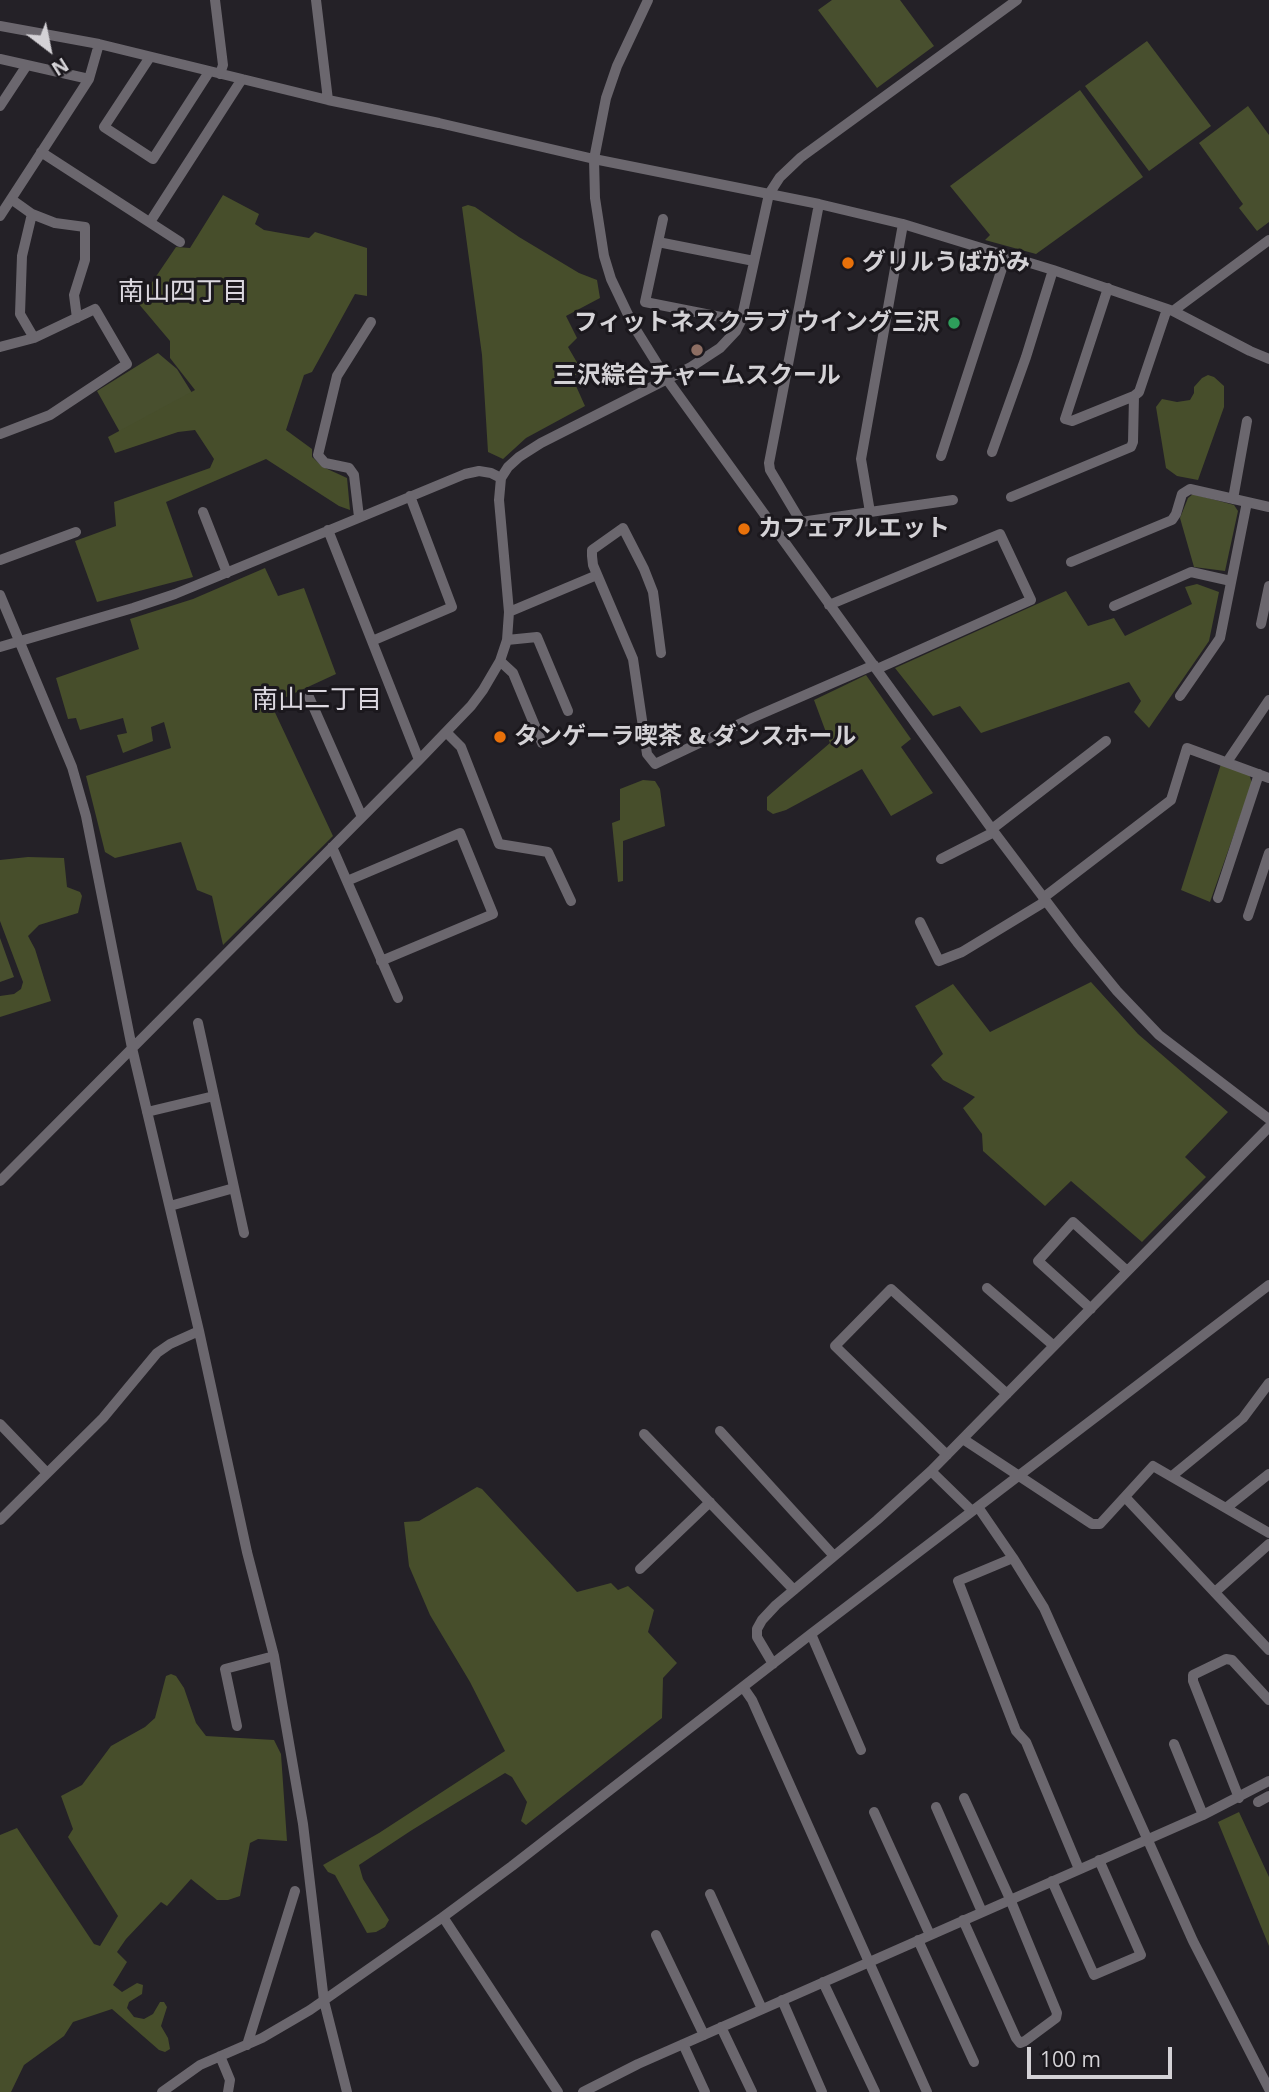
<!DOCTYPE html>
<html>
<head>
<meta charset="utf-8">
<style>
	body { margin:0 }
	#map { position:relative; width:1269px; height:2092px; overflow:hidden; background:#242127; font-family:"Open Sans",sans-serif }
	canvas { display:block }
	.north { position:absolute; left:14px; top:14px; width:70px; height:70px; -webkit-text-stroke:5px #1b181d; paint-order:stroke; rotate:148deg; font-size:19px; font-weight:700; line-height:28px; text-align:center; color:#d4d2d6 }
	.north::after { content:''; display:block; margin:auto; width:24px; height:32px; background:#d4d2d6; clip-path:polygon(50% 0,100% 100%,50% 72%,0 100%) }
	.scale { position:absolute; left:1027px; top:2047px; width:145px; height:32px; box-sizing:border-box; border:4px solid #d4d2d6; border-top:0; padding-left:9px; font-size:21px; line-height:24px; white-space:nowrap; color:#d4d2d6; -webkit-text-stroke:5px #1b181d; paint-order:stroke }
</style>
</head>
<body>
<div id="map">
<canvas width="1269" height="2092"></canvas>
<div class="north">N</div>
<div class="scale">100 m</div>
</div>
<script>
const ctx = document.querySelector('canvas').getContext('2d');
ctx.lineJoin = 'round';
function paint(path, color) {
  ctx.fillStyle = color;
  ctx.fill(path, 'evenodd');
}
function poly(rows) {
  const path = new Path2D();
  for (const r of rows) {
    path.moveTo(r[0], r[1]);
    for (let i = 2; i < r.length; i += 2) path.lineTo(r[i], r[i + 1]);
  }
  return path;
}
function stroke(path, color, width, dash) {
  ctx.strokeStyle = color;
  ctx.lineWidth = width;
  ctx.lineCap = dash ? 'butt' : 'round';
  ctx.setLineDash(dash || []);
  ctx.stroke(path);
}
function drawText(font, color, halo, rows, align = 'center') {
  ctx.font = font + ' "Open Sans","Noto Sans JP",sans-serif';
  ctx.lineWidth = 6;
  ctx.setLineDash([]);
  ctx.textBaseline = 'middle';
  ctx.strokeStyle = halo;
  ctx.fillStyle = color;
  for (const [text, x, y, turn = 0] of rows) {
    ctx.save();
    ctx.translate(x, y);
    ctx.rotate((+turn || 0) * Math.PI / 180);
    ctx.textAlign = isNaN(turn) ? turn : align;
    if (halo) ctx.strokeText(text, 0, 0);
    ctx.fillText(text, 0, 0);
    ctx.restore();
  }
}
paint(poly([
	[832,0,900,0,934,46,877,88,818,10],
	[1147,41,1211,126,1149,171,1085,86],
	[1080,90,1143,177,1036,254,985,240,990,235,950,186],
	[1248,106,1269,135,1269,222,1257,231,1239,208,1243,204,1199,143],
	[158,353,177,369,204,412,126,443,97,391],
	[1193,494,1234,505,1238,511,1225,571,1194,567,1180,518,1188,498],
	[0,938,14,977,0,982]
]), '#484f2e');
paint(poly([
	[223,195,259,214,255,224,264,230,309,238,315,232,367,248,367,296,355,294,312,372,304,375,286,430,312,449,312,457,323,467,347,478,350,510,339,506,266,459,166,502,193,577,97,602,75,541,116,526,114,502,210,468,214,459,195,430,178,432,115,453,108,437,195,390,170,358,170,341,138,303,176,247,190,248],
	[468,205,475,207,519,237,579,273,597,280,600,298,566,316,577,338,568,347,582,371,572,377,585,406,526,438,503,459,488,452,482,355,462,207],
	[1208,375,1214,377,1224,386,1224,407,1198,480,1177,476,1166,468,1156,407,1162,399,1177,402,1190,400,1194,393,1194,387,1202,378],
	[265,568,278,596,304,588,336,674,271,704,333,836,223,945,212,896,197,890,181,842,115,858,105,852,86,776,171,748,164,722,151,727,153,741,123,753,117,735,127,733,123,718,80,730,76,718,68,719,56,678,139,649,130,619,193,599],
	[1197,584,1219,592,1209,641,1149,728,1134,712,1141,701,1129,682,981,733,960,706,933,716,895,668,1066,591,1088,626,1114,618,1125,636,1192,604,1185,587],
	[866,675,911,739,901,747,933,793,891,816,862,769,786,810,773,814,767,810,767,797,830,743,814,700],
	[1221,764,1249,774,1252,783,1210,902,1181,890],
	[643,780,655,781,660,789,665,826,623,841,623,881,618,882,612,823,620,820,620,789],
	[28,857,64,858,67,887,80,892,82,896,78,913,39,925,28,936,35,949,51,1001,0,1017,0,996,14,994,21,989,23,982,0,921,0,860],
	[1091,982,1138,1034,1228,1112,1185,1157,1206,1177,1142,1242,1071,1181,1045,1206,983,1151,982,1134,963,1108,975,1097,943,1080,931,1065,943,1054,915,1006,953,984,990,1032],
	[477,1487,482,1489,577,1592,611,1583,618,1590,628,1586,654,1610,648,1632,677,1663,663,1678,662,1718,526,1825,521,1821,527,1802,512,1777,505,1773,412,1830,359,1865,363,1879,389,1920,385,1927,376,1932,367,1933,335,1875,328,1872,323,1865,379,1833,505,1751,470,1682,430,1615,409,1566,404,1522,419,1521],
	[171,1674,176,1676,184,1688,196,1723,206,1736,274,1740,281,1754,287,1841,258,1839,250,1843,240,1896,228,1900,217,1900,191,1879,167,1906,161,1902,126,1939,117,1952,127,1962,113,1985,122,1992,137,1983,143,1985,142,1994,129,2002,127,2008,134,2017,144,2019,153,2014,160,2002,164,2002,167,2007,161,2026,168,2038,170,2049,165,2052,159,2050,112,2009,73,2022,64,2036,24,2065,11,2092,0,2092,0,1835,17,1828,94,1944,100,1946,118,1916,68,1837,73,1829,61,1796,82,1785,111,1746,145,1727,155,1718,166,1676],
	[1239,1812,1269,1877,1269,1946,1218,1822]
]), '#474e2b');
stroke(poly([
	[215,0,223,65,220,74],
	[316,0,328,100],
	[648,0,617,66,606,98,594,159,595,198,604,256,611,279,633,325,666,378,994,832,1077,942,1117,991,1159,1035,1269,1119],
	[0,26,99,44,328,100,439,123,594,159,819,204,903,224,1053,270,1173,311,1250,351,1269,359],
	[150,57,104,127,153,159,209,72],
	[0,59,89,79],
	[0,106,27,65],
	[41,152,180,242],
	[11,199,32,214,55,223,85,227,85,260,74,295,77,318],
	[819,204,769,463,770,470,801,522,953,500],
	[32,214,22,256,20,314,34,338],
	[0,216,89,79,99,44],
	[663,219,645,302,741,321],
	[150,222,242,79],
	[658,242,754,261],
	[1108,288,1065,419,1072,421,1134,396,1139,392,1167,309],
	[1173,311,1269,240],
	[0,347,34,338,95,309,127,364,50,415,0,434],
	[992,452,1026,357,1053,270],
	[941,456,1006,256],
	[1011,497,1131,447,1133,442,1134,396],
	[1233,499,1247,421],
	[203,512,227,573],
	[870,512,861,459,903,224],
	[359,517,354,475,349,468,325,463,318,455,337,376,371,322],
	[328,530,419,760],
	[0,560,76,532],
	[1071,562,1172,520,1176,514,1182,494,1190,489,1269,507],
	[0,595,72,767,86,816,132,1048,199,1331,247,1552,274,1656,303,1824,324,2001,347,2092],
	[829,605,1000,534,1031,600,877,669],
	[1114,606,1191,572,1231,581],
	[509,612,597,575],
	[1261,624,1269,586],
	[507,640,537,637,568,711],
	[372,641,452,607,410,496],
	[0,647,133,608,175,594,465,474,479,471,491,473,501,478],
	[661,653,653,592,644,569,623,528,592,550,592,556,593,565,633,659,647,754,655,764,752,718,874,665],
	[500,661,513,673,542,743],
	[1180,696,1220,638,1247,502],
	[309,697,362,817],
	[446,732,461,747,499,844,548,852,571,901],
	[1227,762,1269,700],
	[992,829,1106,741],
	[332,847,398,998],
	[941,859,994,832],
	[347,881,460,833,493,914,381,961],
	[1043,898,1171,800,1187,748,1269,778],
	[1218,898,1259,774],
	[1248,916,1269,853],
	[920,922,939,961,962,952,1046,901],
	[198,1023,244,1233],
	[147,1112,214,1096],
	[0,1181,419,760,471,706,483,690,500,661,507,640,509,612,499,500,501,478,508,467,519,457,541,443,691,367,720,348,736,331,741,321,769,194,780,177,800,158,1017,0],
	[170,1206,234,1188],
	[987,1288,1054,1346],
	[1091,1309,1038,1261,1073,1222,1127,1271],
	[0,1424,47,1473],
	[720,1431,834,1556],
	[644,1434,794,1590],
	[963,1439,1092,1524,1100,1524,1153,1466,1269,1533],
	[947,1455,835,1346,891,1289,1007,1394],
	[931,1471,972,1511],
	[1172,1476,1243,1418,1269,1383],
	[1125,1497,1269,1650],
	[978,1507,1013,1558,1044,1608,1193,1941,1269,2089],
	[1226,1508,1269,1474],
	[0,1520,103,1418,157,1353,170,1344,199,1331],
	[1013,1558,958,1581,1016,1731,1026,1742,1079,1869],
	[640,1569,710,1502],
	[1215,1592,1269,1544],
	[811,1634,861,1750],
	[773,1664,757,1637,757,1629,762,1620,776,1605,877,1520,931,1471,1269,1127],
	[743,1687,752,1700,927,2092],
	[237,1726,225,1669,274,1656],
	[1174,1744,1203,1815],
	[1239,1798,1193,1681,1193,1675,1226,1659,1232,1660,1269,1700],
	[1258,1802,1269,1796],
	[936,1807,982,1912],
	[874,1812,930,1935],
	[1052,1881,1094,1975,1141,1955,1099,1860],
	[710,1894,762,2009],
	[443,1917,558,2092],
	[963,1920,1016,2038,1020,2043,1025,2041,1056,2018,1057,2013,1010,1899,964,1798],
	[656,1935,704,2035],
	[918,1940,974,2062],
	[823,1982,875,2092],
	[782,2000,822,2092],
	[721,2027,752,2092],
	[683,2044,705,2092],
	[247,2045,295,1891],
	[220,2056,230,2080,228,2092],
	[162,2092,200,2065,262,2038,310,2010,443,1917,512,1866,811,1634,1269,1285],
	[583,2092,638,2064,1203,1815,1269,1781]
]), '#6b676e', 10);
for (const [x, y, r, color] of [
	[848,263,7,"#e8710a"],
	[954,323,7,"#2e9e5b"],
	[697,350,7,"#8d6e63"],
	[744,529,7,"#e8710a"],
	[500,737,7,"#e8710a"]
]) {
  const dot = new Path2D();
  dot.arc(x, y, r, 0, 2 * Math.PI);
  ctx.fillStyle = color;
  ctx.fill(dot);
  stroke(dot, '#1b181d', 2.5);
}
drawText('bold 24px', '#d4d2d6', '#1b181d', [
	["グリルうばがみ",862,263],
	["フィットネスクラブ ウイング三沢",940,323,"right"],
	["三沢綜合チャームスクール",697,376,"center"],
	["カフェアルエット",758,529],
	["タンゲーラ喫茶 & ダンスホール",514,737]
], 'left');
drawText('26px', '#dcd8e0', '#1b181d', [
	["南山四丁目",183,293],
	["南山二丁目",317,701]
]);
</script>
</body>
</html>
